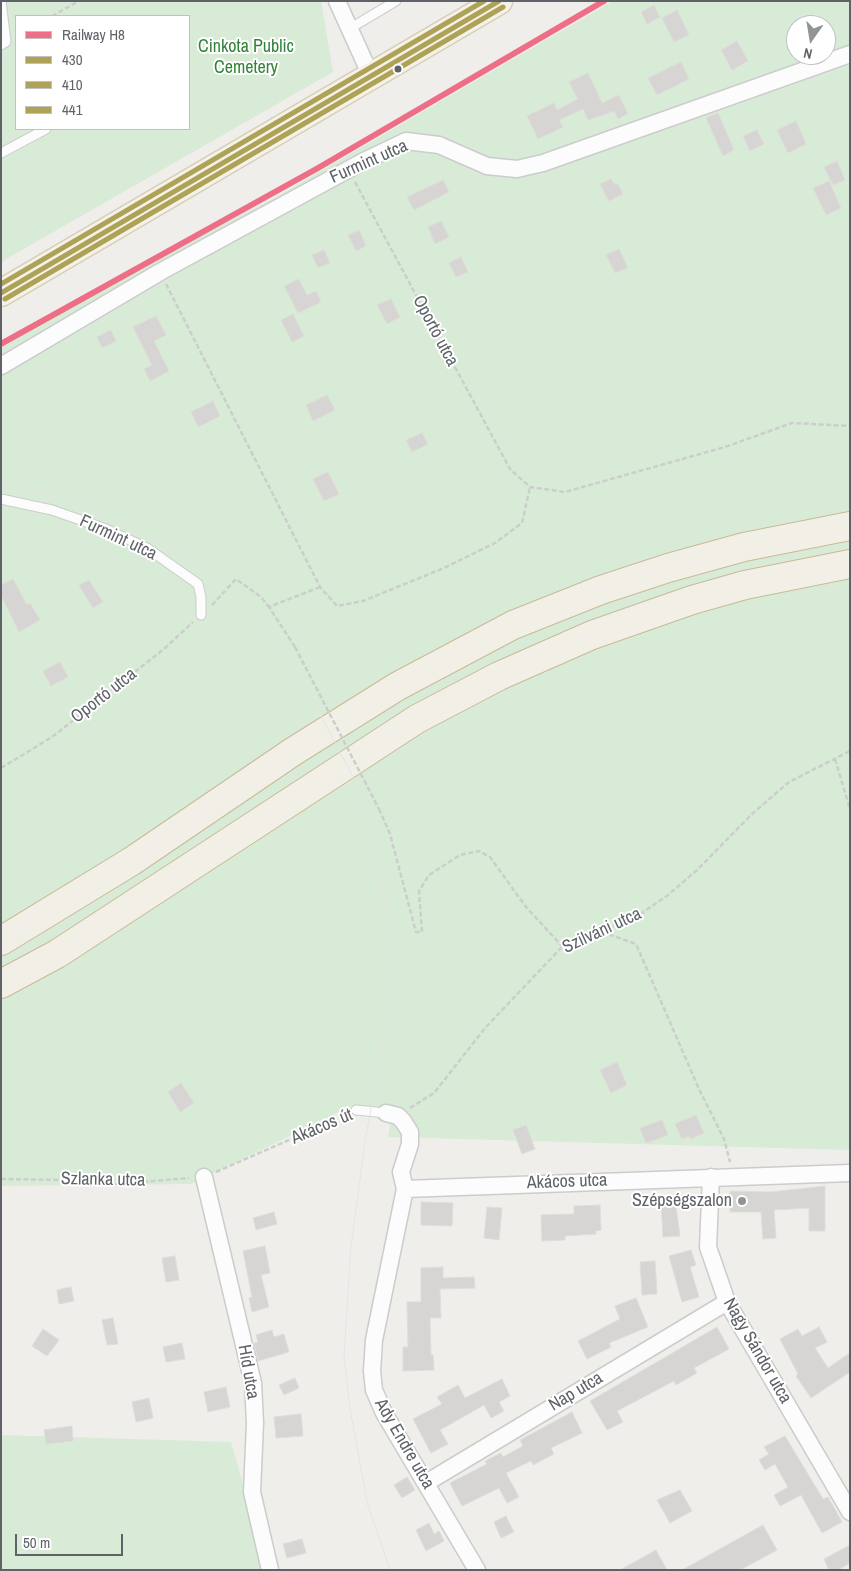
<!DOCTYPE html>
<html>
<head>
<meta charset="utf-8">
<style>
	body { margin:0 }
	#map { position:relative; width:851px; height:1571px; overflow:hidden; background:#efeeea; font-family:"Archivo Narrow",sans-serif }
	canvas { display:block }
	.frame { position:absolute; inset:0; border:2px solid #5f6368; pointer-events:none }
	.legend { position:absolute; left:15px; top:15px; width:175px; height:115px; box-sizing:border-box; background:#fff; border:1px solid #bfc1c3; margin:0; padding:6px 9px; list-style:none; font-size:15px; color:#5f6368 }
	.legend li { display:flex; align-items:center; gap:10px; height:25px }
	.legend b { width:25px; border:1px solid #bfc1c3 }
	.north { position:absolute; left:786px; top:15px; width:50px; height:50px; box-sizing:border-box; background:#fff; border:1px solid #bfc1c3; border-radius:50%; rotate:193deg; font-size:14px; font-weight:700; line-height:20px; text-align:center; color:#5f6368 }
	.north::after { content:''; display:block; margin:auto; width:18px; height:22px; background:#919496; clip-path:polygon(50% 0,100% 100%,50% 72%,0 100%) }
	.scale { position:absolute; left:15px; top:1534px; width:108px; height:22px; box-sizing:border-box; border:2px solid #5f6368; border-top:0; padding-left:6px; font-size:15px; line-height:18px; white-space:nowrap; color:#5f6368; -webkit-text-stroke:4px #fff; paint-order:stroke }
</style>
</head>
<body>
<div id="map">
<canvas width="851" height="1571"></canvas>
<div class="frame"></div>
<ul class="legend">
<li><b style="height:6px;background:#ed6e86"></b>Railway H8</li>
<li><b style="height:6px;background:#ada256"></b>430</li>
<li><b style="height:6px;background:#ada256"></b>410</li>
<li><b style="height:6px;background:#ada256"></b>441</li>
</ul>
<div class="north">N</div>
<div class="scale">50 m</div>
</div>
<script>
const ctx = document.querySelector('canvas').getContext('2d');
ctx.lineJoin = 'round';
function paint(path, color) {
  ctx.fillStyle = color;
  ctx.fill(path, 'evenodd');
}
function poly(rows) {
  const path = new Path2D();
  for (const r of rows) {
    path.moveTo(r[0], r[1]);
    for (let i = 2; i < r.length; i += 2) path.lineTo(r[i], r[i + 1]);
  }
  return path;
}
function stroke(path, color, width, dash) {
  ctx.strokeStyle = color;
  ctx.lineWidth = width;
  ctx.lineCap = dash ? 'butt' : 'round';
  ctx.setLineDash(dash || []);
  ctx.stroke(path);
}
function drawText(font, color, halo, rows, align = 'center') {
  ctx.font = font + ' "Archivo Narrow",sans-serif';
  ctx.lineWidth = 4;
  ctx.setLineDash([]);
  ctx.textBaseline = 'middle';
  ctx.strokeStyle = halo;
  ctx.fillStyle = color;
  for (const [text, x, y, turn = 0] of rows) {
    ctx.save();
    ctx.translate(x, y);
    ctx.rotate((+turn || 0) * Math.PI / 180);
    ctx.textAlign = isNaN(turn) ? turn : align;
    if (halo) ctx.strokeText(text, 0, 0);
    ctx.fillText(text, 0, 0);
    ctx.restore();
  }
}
paint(poly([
	[1,1,321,1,333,72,1,262],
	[16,16,189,16,189,129,16,129],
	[613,1,850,1,850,1150,388,1137,391,1119,356,1110,343,1110,191,1184,1,1186,1,348,97,290,276,197],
	[796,25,826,25,826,55,796,55],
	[1,1435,231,1442,268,1570,1,1570]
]), '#d8ebd6');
const building = poly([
	[654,5,660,17,647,24,641,12,654,5],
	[677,10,689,35,674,42,662,18,677,10],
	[737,41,748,61,732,70,721,50,737,41],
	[681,62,689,79,657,95,648,78,681,62],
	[588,73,602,103,619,95,628,114,618,119,614,111,588,120,583,109,559,120,563,127,538,139,527,116,554,103,557,110,578,99,569,82,588,73],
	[718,113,734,150,723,156,706,118,718,113],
	[796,121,806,144,788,153,777,130,796,121],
	[757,130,764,144,750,151,743,136,757,130],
	[837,161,845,180,833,185,824,167,837,161],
	[611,179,615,185,618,184,623,194,609,201,600,184,611,179],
	[443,180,449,192,414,210,407,197,443,180],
	[829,181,841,208,826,215,813,188,829,181],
	[441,221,449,237,435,244,428,227,441,221],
	[359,230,366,246,356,251,348,235,359,230],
	[619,249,628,268,615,273,606,255,619,249],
	[324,250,330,263,318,268,312,255,324,250],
	[461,257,468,272,456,277,449,263,461,257],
	[299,279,307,295,316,291,321,302,298,313,284,286,299,279],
	[391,299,400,317,387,324,377,305,391,299],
	[293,314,304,336,292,342,281,320,293,314],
	[156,316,166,335,154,341,169,371,150,381,144,369,152,365,133,327,156,316],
	[111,330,116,341,102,348,97,337,111,330],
	[327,395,335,410,313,421,306,405,327,395],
	[213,401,220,416,198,427,191,412,213,401],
	[422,433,428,444,412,452,406,440,422,433],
	[328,472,339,494,324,501,313,479,328,472],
	[13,579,27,605,30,603,40,620,19,632,1,595,1,585,13,579],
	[89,580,103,602,93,608,79,585,89,580],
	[60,662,68,677,51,686,43,671,60,662],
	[617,1062,627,1085,611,1093,600,1070,617,1062],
	[181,1083,194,1103,180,1112,168,1092,181,1083],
	[696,1115,704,1133,691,1139,689,1136,682,1139,675,1124,696,1115],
	[662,1120,668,1135,646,1143,640,1128,662,1120],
	[526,1125,535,1149,522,1154,513,1130,526,1125],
	[825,1186,825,1231,809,1231,809,1208,774,1210,776,1238,763,1239,761,1212,730,1212,730,1191,771,1192,825,1186],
	[675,1200,680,1236,663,1237,661,1201,675,1200],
	[421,1202,453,1203,452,1226,421,1225,421,1202],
	[600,1205,601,1230,596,1231,596,1234,565,1236,565,1240,542,1241,541,1215,574,1214,574,1206,600,1205],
	[487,1207,502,1208,499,1240,484,1238,487,1207],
	[274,1212,277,1224,256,1230,253,1218,274,1212],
	[265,1246,270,1273,261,1275,269,1307,252,1312,249,1298,252,1297,243,1251,265,1246],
	[691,1250,696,1265,690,1267,699,1297,682,1302,669,1256,691,1250],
	[175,1256,179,1280,166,1282,162,1258,175,1256],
	[655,1261,657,1294,642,1295,640,1262,655,1261],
	[443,1267,443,1278,474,1277,475,1288,440,1289,441,1318,430,1318,431,1355,433,1355,434,1370,403,1371,403,1347,408,1347,407,1302,421,1302,421,1268,443,1267],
	[71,1287,74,1301,59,1304,57,1290,71,1287],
	[636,1298,648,1327,609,1343,611,1347,587,1359,578,1341,620,1319,615,1306,636,1298],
	[113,1318,118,1344,107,1345,102,1320,113,1318],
	[717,1327,729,1349,694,1368,697,1373,676,1385,674,1381,617,1411,623,1422,607,1430,590,1401,717,1327],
	[819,1327,827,1342,815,1348,828,1368,850,1353,850,1372,811,1398,796,1376,798,1374,780,1339,798,1329,802,1336,819,1327],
	[43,1329,59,1340,47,1356,32,1346,43,1329],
	[272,1330,274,1337,284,1334,289,1352,258,1361,254,1343,258,1342,256,1335,272,1330],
	[182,1343,185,1359,166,1362,163,1347,182,1343],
	[295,1378,299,1388,284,1395,279,1385,295,1378],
	[502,1379,510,1396,499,1402,504,1411,491,1418,484,1405,440,1430,448,1444,431,1453,413,1419,442,1404,437,1397,458,1385,465,1398,502,1379],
	[226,1387,230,1407,208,1412,204,1392,226,1387],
	[149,1398,153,1418,136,1422,132,1402,149,1398],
	[572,1412,582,1433,551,1448,554,1454,533,1465,531,1461,506,1473,519,1497,507,1503,499,1488,462,1506,450,1483,487,1464,485,1461,501,1453,503,1457,523,1446,520,1440,572,1412],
	[301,1414,303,1436,276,1438,274,1417,301,1414],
	[72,1426,73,1441,46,1444,44,1430,72,1426],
	[785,1436,823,1499,828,1497,842,1522,822,1533,801,1495,780,1506,774,1495,788,1487,775,1464,765,1470,759,1460,769,1454,764,1447,785,1436],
	[407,1477,415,1490,402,1498,394,1485,407,1477],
	[680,1490,692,1511,670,1523,657,1500,680,1490],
	[506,1516,514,1532,501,1538,494,1522,506,1516],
	[429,1523,434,1534,439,1531,444,1541,426,1551,416,1530,429,1523],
	[763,1525,777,1550,740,1570,682,1570,763,1525],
	[302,1539,306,1553,287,1558,283,1544,302,1539],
	[850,1545,850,1563,838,1570,829,1570,824,1559,850,1545],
	[656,1550,667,1570,620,1570,656,1550]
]);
paint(building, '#d6d5d3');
stroke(building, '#deddd9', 1);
const service = poly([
	[349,29,396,1],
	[1,45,6,42,1,1],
	[1,153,46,129],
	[1,499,52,510,106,529,147,548,198,584,201,597,201,615],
	[356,1110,386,1113]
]);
const minor = poly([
	[337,1,371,76],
	[1,366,160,272,364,161,406,141,439,145,487,166,517,169,543,163,850,54],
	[386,1113,398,1116,403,1121,410,1132,410,1144,401,1172,405,1189,374,1340,372,1371,374,1390,384,1413,477,1570],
	[204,1177,253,1383,255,1423,252,1492,270,1570],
	[711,1177,708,1247,727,1302,850,1512],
	[405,1189,850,1173],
	[426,1483,727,1302]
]);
const primary = poly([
	[1,293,499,1]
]);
const trunk = poly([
	[1,941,132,861,294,751,398,686,513,625,601,590,668,568,744,547,850,526],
	[1,984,57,954,417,719,499,676,592,635,692,600,745,585,850,564]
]);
stroke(service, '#cbcccc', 11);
stroke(minor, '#cbcccc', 19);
stroke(primary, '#d7cfb8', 29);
stroke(trunk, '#c8ba96', 30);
stroke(poly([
	[52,16,79,1],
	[355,182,510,469,530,487,565,492,725,447,792,423,850,426],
	[166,284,320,587,337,606,363,601,444,568,495,543,522,523,530,487],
	[212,605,236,579,261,597,269,607],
	[295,647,269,607,320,587],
	[835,759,850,809],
	[1,768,52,737,164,649,193,622],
	[379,809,390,834,416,932,422,932,419,891,429,875,460,855,479,851,490,857,526,907,562,946],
	[602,932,636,944,699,1089,724,1139,730,1162],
	[410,1108,434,1093,486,1027,562,947,636,917,668,895,697,870,752,814,789,782,850,751],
	[216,1172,346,1115],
	[1,1179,65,1180,118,1184,189,1178]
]), '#cbcfcc', 2.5, [5, 2.5]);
stroke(service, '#fdfcfc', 9);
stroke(minor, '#fdfcfc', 16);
stroke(primary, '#f4f2e9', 26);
stroke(trunk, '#f2f0e6', 28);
stroke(poly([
	[1,485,63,499,128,525,173,551,226,591,266,631,284,654,318,710,362,794,372,826,379,860,388,931,388,1014,365,1142,351,1246,344,1356,350,1409,368,1506,390,1570]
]), '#e4e4e4', 1);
stroke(poly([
	[295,647,379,809]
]), '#cbcfcc', 2.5, [5, 2.5]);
stroke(poly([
	[1,293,499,1]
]), '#ada256', 5);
stroke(poly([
	[5,299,503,7]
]), '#ada256', 5);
stroke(poly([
	[1,284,484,1]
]), '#ada256', 5);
stroke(poly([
	[1,344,318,168,604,1]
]), '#ed6e86', 6);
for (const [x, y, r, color] of [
	[398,69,4.5,"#5f6368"],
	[742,1201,5,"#919496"]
]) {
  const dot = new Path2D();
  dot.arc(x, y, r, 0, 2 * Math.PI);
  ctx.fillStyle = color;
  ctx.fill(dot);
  stroke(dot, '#fff', 2);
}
drawText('18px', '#338239', '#fff', [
	["Cinkota Public",246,47],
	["Cemetery",246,68]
]);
drawText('18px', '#5f6368', '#fff', [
	["Furmint utca",369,162,-24],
	["Oportó utca",435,331,62],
	["Furmint utca",118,538,25],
	["Oportó utca",104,696,-38],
	["Szilváni utca",602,931,-25],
	["Akácos út",322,1127,-23],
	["Szlanka utca",103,1180,1],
	["Akácos utca",567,1182,-2],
	["Nagy Sándor utca",757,1351,60],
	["Híd utca",248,1372,80],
	["Nap utca",576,1392,-31],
	["Ady Endre utca",404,1444,60]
]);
drawText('18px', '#5f6368', '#fff', [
	["Szépségszalon",732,1201]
], 'right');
</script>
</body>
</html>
